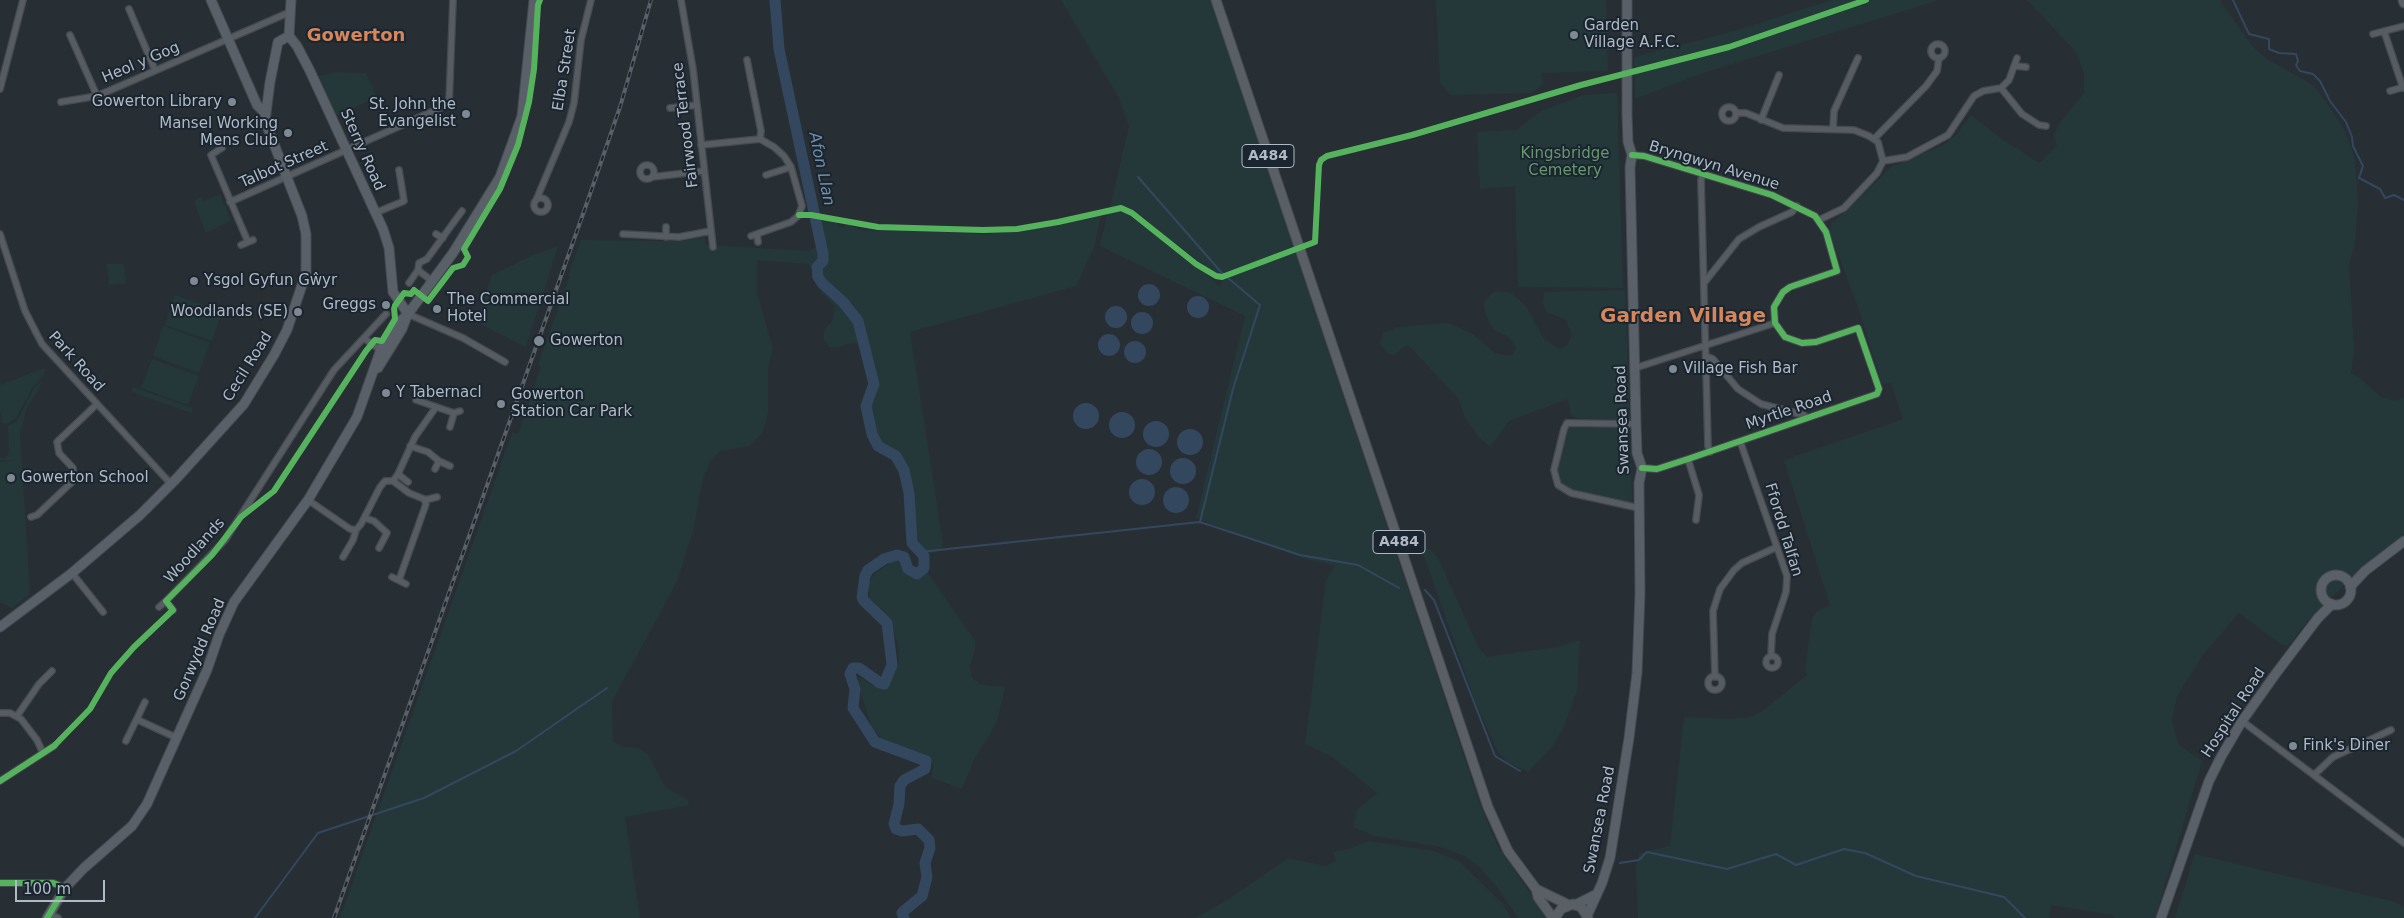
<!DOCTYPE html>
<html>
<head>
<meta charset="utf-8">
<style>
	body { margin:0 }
	#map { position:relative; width:2404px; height:918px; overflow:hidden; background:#272e34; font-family:"DejaVu Sans",sans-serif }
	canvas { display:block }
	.scale { position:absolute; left:15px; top:880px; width:90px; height:22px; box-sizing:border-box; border:2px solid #afbac6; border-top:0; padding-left:6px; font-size:15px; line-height:18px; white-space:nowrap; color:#afbac6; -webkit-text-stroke:4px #1a252f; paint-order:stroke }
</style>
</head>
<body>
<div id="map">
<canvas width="2404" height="918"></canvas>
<div class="scale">100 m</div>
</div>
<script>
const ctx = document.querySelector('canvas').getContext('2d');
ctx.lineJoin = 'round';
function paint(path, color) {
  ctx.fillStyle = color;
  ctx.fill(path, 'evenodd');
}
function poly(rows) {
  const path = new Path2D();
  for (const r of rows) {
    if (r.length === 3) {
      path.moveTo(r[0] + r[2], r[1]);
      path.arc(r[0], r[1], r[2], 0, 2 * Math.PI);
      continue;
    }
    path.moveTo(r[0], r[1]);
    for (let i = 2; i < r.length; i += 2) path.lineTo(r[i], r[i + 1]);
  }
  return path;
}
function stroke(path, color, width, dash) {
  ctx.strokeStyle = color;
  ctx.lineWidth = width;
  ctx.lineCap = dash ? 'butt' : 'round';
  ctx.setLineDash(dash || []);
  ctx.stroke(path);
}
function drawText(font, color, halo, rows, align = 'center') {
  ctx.font = font + ' "DejaVu Sans",sans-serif';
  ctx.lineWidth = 4;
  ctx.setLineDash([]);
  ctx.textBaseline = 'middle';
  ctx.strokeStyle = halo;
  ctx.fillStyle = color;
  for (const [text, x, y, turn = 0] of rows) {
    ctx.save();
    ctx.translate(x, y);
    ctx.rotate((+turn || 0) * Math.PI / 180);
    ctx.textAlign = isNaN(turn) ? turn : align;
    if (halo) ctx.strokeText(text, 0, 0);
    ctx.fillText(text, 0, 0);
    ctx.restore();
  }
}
paint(poly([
	[1061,0,1211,0,1294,248,1221,274,1216,274,1127,207,1122,205,1110,208,1129,126,1119,98],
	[1436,0,1606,0,1608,71,1542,73,1543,84,1531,93,1451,95,1440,83],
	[1832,0,1939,0,1700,74,1635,99,1634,57,1734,31],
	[2027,0,2220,0,2251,45,2267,59,2313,85,2331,109,2345,131,2355,158,2358,204,2355,244,2349,264,2354,350,2351,374,2359,377,2381,397,2395,401,2404,397,2404,535,2346,583,2308,621,2288,646,2282,645,2239,613,2203,655,2177,696,2172,721,2178,744,2202,761,2155,918,2114,918,2114,915,2051,905,2049,918,1638,918,1636,867,1639,853,1670,846,1684,717,1726,719,1750,717,1761,712,1807,675,1805,670,1812,619,1816,612,1830,605,1784,460,1903,419,1891,383,1882,384,1858,307,1830,233,1831,223,1849,209,1891,167,1943,145,1956,135,1971,115,1999,137,2039,163,2057,146,2054,135,2058,125,2084,93,2084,73,2076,52],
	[336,72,366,73,377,97,336,116,319,76],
	[1617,93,1623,288,1518,287,1515,186,1480,189,1477,132,1516,130,1541,111,1583,95],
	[220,194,231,220,206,233,194,202,201,196,203,201],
	[1120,209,1125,211,1208,275,1220,287,1223,278,1295,252,1479,801,1497,845,1547,918,1518,918,1498,888,1479,867,1463,855,1437,846,1375,836,1353,827,1357,810,1377,793,1331,756,1305,744,1326,580,1335,566,1299,557,1196,518,1245,316,1100,246,1108,212],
	[1101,215,1095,245,1076,286,910,332,943,543,940,551,926,555,919,555,910,542,903,488,897,471,876,432,871,408,877,394,876,368,870,353,856,343,846,344,838,348,829,347,824,339,824,330,833,320,835,306,818,289,816,278,808,264,757,260,757,294,773,348,768,369,768,413,762,433,749,446,720,451,711,460,703,478,694,527,677,582,612,701,613,741,623,747,638,748,648,754,665,787,688,800,689,805,625,817,640,918,340,918,512,433,518,434,541,366,538,364,568,281,570,276,568,275,581,240,680,241,705,237,706,245,809,251,817,246,810,217,835,222,842,228,847,224,862,230,879,231,884,229,984,234,1016,231],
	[558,246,526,347,476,322,492,275,533,255],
	[107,264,124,264,126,283,109,285],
	[1625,290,1630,421,1575,418,1570,414,1568,399,1509,421,1490,447,1478,436,1464,415,1458,398,1409,346,1404,347,1394,355,1388,354,1380,344,1383,333,1398,327,1449,323,1473,334,1495,353,1511,356,1516,348,1509,337,1493,329,1485,313,1484,301,1495,291,1511,293,1526,306,1544,339,1560,349,1568,344,1572,335,1566,320,1547,312,1543,304,1544,292],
	[175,295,222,312,212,341,165,325],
	[163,326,210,343,199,373,153,356],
	[152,359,199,376,188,405,141,388],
	[44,368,46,371,33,387,16,418,9,423,3,424,0,410,0,385],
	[44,379,27,408,20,433,30,594,12,608,0,602,0,462,15,460,0,460,0,458,6,458,9,452,8,426,17,421,34,388],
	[132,387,193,408,191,413,132,392],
	[1573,424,1630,425,1632,500,1630,502,1627,503,1574,491,1561,482,1557,468,1567,431],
	[1421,547,1431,550,1438,558,1479,648,1487,657,1562,646,1580,640,1577,690,1565,724,1553,746,1528,772,1507,762,1497,750,1476,704],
	[899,560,911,577,918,579,924,576,926,570,975,641,975,649,970,666,972,678,982,685,1005,687,997,722,974,760,962,789,932,778,933,764,925,756,882,739,872,728,860,691,859,677,873,686,882,686,893,677,899,662,898,645,893,629,888,618,869,598,869,583,874,574,891,562],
	[1369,841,1434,851,1460,862,1503,904,1511,918,1195,918,1229,899,1288,858,1326,866,1336,861,1333,852,1351,848],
	[2195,854,2395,902,2404,907,2404,918,2175,918]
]), '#24383a');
paint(poly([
	[1149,295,11],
	[1198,307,11],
	[1116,317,11],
	[1142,323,11],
	[1109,345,11],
	[1135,352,11],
	[1086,416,13],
	[1122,425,13],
	[1156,434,13],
	[1190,442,13],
	[1149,462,13],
	[1183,471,13],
	[1142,492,13],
	[1176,500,13]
]), '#33485e');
stroke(poly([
	[2233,0,2249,34,2269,39,2269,49,2279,53,2296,54,2298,61,2296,65,2300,71,2313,74,2320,81,2330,101,2346,122,2352,137,2353,146,2363,166,2359,178,2380,189,2385,198,2394,195,2404,200],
	[1138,177,1221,272,1260,305,1233,389,1200,522],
	[920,552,1200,522,1300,555,1358,565,1399,588],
	[1425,590,1434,600,1495,756,1520,771],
	[1620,863,1639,860,1647,852,1727,869,1776,854,1796,865,1844,849,1865,853,1916,876,2004,897,2025,918],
	[255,918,318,833,424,798,516,751,607,688]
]), '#33485e', 2);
stroke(poly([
	[775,0,779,49,823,254,823,261,817,267,818,277,822,283,843,302,858,321,874,384,866,406,872,434,878,446,896,456,904,470,909,493,912,543,924,556,924,568,917,574,908,569,904,557,897,555,884,559,868,570,865,576,862,597,864,601,887,623,892,665,884,684,880,683,859,668,853,668,850,674,855,689,853,708,875,742,926,761,925,769,904,780,900,786,899,804,894,824,896,829,902,831,918,829,929,840,930,848,925,863,927,877,922,896,905,910,902,913,904,918]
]), '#33485e', 11);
const street = poly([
	[681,0,693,69,713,247],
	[129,9,155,70],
	[2384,31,2403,88],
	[2373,34,2404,26],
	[70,35,97,96],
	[1938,51,7],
	[747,60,761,131,760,139],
	[2016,66,2026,67],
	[2001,88,2022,114,2039,125,2046,126],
	[0,89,23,0],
	[2390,91,2404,87],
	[61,102,97,96,290,12],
	[1729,114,7],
	[670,108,697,105],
	[1736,113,1746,113,1783,128,1854,130,1869,136,1878,142,1883,161,1877,173,1844,208,1819,220],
	[1761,120,1779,75],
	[1833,129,1834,111,1858,58],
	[1874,139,1926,86,1937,71,1939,58],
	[701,145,760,139,774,147,784,156,791,167,802,206,798,216,791,222,751,236],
	[222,148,211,155,248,242],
	[1632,155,1644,156,1772,195,1815,216,1826,232,1837,271,1790,287,1783,292,1774,307,1775,323,1785,337,1802,343,1816,342,1858,328,1879,389,1877,394,1688,459,1657,469,1642,468],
	[1883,161,1907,157,1948,135,1974,96,1983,91,2001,88,2009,80,2017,58],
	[647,172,7],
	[1703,174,1701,180,1708,446,1710,452],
	[766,175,791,167],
	[652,177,703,171],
	[541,205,7],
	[537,198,569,122,574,103,581,40,591,0],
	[230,202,449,104,453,0],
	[375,213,404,201,399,170],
	[666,227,666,237],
	[0,234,25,311,42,344,171,484],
	[436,234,443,238],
	[623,234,679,237,711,231],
	[757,234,758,242],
	[241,245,253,240],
	[418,270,432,281],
	[409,283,418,270,419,263,427,259,462,211],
	[1704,283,1739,239,1759,227,1792,212,1797,206],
	[408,314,463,338,505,362],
	[365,339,382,351],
	[1706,356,1713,359,1738,389,1761,404,1804,415,1807,418],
	[1635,368,1775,323],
	[416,400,454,413],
	[1636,424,1567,423,1564,429,1554,470,1558,485,1571,493,1639,508],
	[450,427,454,413,460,411],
	[1740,441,1787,576,1786,592,1772,634,1771,656],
	[410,446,428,452,439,461,450,466],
	[1688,459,1699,495,1696,520],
	[435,469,439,461],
	[398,474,408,482],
	[393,481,409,493,424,499,426,504,399,580],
	[308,500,350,529,356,530,361,524,380,487,385,481,393,481,398,474,415,437,436,407],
	[425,500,437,497],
	[31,517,37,515,74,480,73,468,59,453,57,442,97,404],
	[365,518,374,521,387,533,379,548],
	[343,557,353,540,356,530],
	[72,573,103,612],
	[392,577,406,584],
	[159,607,166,601],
	[173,610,166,601,225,540,334,370,386,314],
	[1772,662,6],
	[1715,683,7],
	[1715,677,1713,611,1720,589,1734,570,1742,563,1777,547],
	[0,713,10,713,21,719,37,740,43,753],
	[17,716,39,684,52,671],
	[138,720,177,738],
	[2242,721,2404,843],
	[126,741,145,702],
	[2314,775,2333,757,2391,730],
	[0,781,54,746],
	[0,883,53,883,65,888],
	[49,914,58,918]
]);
const secondary = poly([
	[211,0,257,105,265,113],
	[291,0,289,36,297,46,310,71,383,229,389,248,393,292,408,314],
	[378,368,402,329,407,316],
	[2336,590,15],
	[2350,587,2365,571,2404,541],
	[0,627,72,573,140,515,177,478,244,404,274,355,287,330,306,273,306,234,302,216,265,121,270,82,278,42,289,36],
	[1575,905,1595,895],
	[1587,916,1602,883,1610,858,1629,738,1637,673,1640,594,1639,483,1642,468,1637,453,1636,424,1630,167,1632,155,1628,142,1627,115,1627,0],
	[47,918,65,888,84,868,132,826,147,804,207,670,219,635,234,602,308,500,357,417,381,349,396,325,408,314,453,253,500,177,522,116,534,0],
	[2161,918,2209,781,2221,757,2242,721,2277,672,2318,618,2332,604]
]);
const primary = poly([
	[1216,0,1488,807,1508,851,1536,889,1538,897,1553,918],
	[2403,0,2404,3],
	[1536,889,1569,905],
	[1555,918,1561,909,1573,904,1581,907,1588,918]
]);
stroke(street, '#444a4f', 8);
stroke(secondary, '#444a4f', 11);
stroke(primary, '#444a51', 11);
stroke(street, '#565c62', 5.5);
stroke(secondary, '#5a6068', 9);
stroke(primary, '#595f64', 9);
const rail = poly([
	[334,918,589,197,620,107,651,0]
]);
stroke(rail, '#5a6066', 4);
stroke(rail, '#1a252f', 2, [5.5]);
stroke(poly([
	[1632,155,1644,156,1772,195,1815,216,1826,232,1837,271,1790,287,1783,292,1774,307,1775,323,1785,337,1802,343,1816,342,1858,328,1879,389,1877,394,1688,459,1657,469,1642,468],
	[799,215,811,215,878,227,983,230,1017,229,1058,222,1121,208,1132,213,1196,264,1216,276,1222,277,1315,242,1319,165,1321,160,1327,156,1412,135,1581,85,1729,47,1866,0],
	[0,781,54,746,90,709,111,673,134,647,173,610,166,601,212,555,241,517,274,491,366,351,375,340,382,341,395,319,394,307,404,293,411,294,414,290,428,301,453,268,463,265,468,257,464,249,500,189,518,145,529,102,534,69,538,5,540,0],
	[0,883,53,883,65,888,47,918]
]), '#56b35d', 6);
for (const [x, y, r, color] of [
	[1574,35,5,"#7f8993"],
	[232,102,5,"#7f8993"],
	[466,114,5,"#7f8993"],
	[288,133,5,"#7f8993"],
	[194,281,5,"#7f8993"],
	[386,305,5,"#7f8993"],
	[437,309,5,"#7f8993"],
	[298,312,5,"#7f8993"],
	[539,341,6,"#7f8993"],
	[1673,369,5,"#7f8993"],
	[386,393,5,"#7f8993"],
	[501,404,5,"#7f8993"],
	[11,478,5,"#7f8993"],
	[2293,746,5,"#7f8993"]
]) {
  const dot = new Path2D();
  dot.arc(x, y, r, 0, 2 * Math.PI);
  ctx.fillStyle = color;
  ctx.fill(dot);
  stroke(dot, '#1a252f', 2);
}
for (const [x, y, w] of [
	[1268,156,52],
	[1399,542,52]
]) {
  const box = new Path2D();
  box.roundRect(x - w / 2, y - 11.5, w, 23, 4);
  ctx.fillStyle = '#1a252f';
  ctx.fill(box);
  stroke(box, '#afbac6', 1);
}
drawText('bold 14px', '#afbac6', null, [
	["A484",1268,156],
	["A484",1399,542]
]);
drawText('15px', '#afbac6', '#1a252f', [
	["Garden",1584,26],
	["Village A.F.C.",1584,43],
	["Gowerton Library",222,102,"right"],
	["St. John the",456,105,"right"],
	["Evangelist",456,122,"right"],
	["Mansel Working",278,124,"right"],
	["Mens Club",278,141,"right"],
	["Ysgol Gyfun Gŵyr",204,281],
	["The Commercial",447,300],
	["Hotel",447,317],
	["Greggs",376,305,"right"],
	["Woodlands (SE)",288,312,"right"],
	["Gowerton",550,341],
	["Village Fish Bar",1683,369],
	["Y Tabernacl",396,393],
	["Gowerton",511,395],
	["Station Car Park",511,412],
	["Gowerton School",21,478],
	["Fink's Diner",2303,746]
], 'left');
drawText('15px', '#afbac6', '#1a252f', [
	["Heol y Gog",141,63,-23],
	["Elba Street",565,70,-81],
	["Fairwood Terrace",686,125,-97],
	["Sterry Road",362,150,66],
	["Talbot Street",284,165,-24],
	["Bryngwyn Avenue",1714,166,17],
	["Park Road",76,362,48],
	["Cecil Road",248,367,-58],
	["Myrtle Road",1789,411,-19],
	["Swansea Road",1623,420,-92],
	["Ffordd Talfan",1783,530,73],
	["Woodlands",195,551,-48],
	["Gorwydd Road",200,650,-67],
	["Hospital Road",2234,713,-57],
	["Swansea Road",1600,820,-79]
]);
drawText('15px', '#66986d', '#1a252f', [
	["Kingsbridge",1565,154],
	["Cemetery",1565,171]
]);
drawText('italic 16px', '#6f8eab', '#1a252f', [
	["Afon Llan",821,169,78]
]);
drawText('bold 18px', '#d6865b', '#1a252f', [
	["Gowerton",356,36]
]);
drawText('bold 20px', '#d6865b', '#1a252f', [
	["Garden Village",1683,317]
]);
</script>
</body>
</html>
